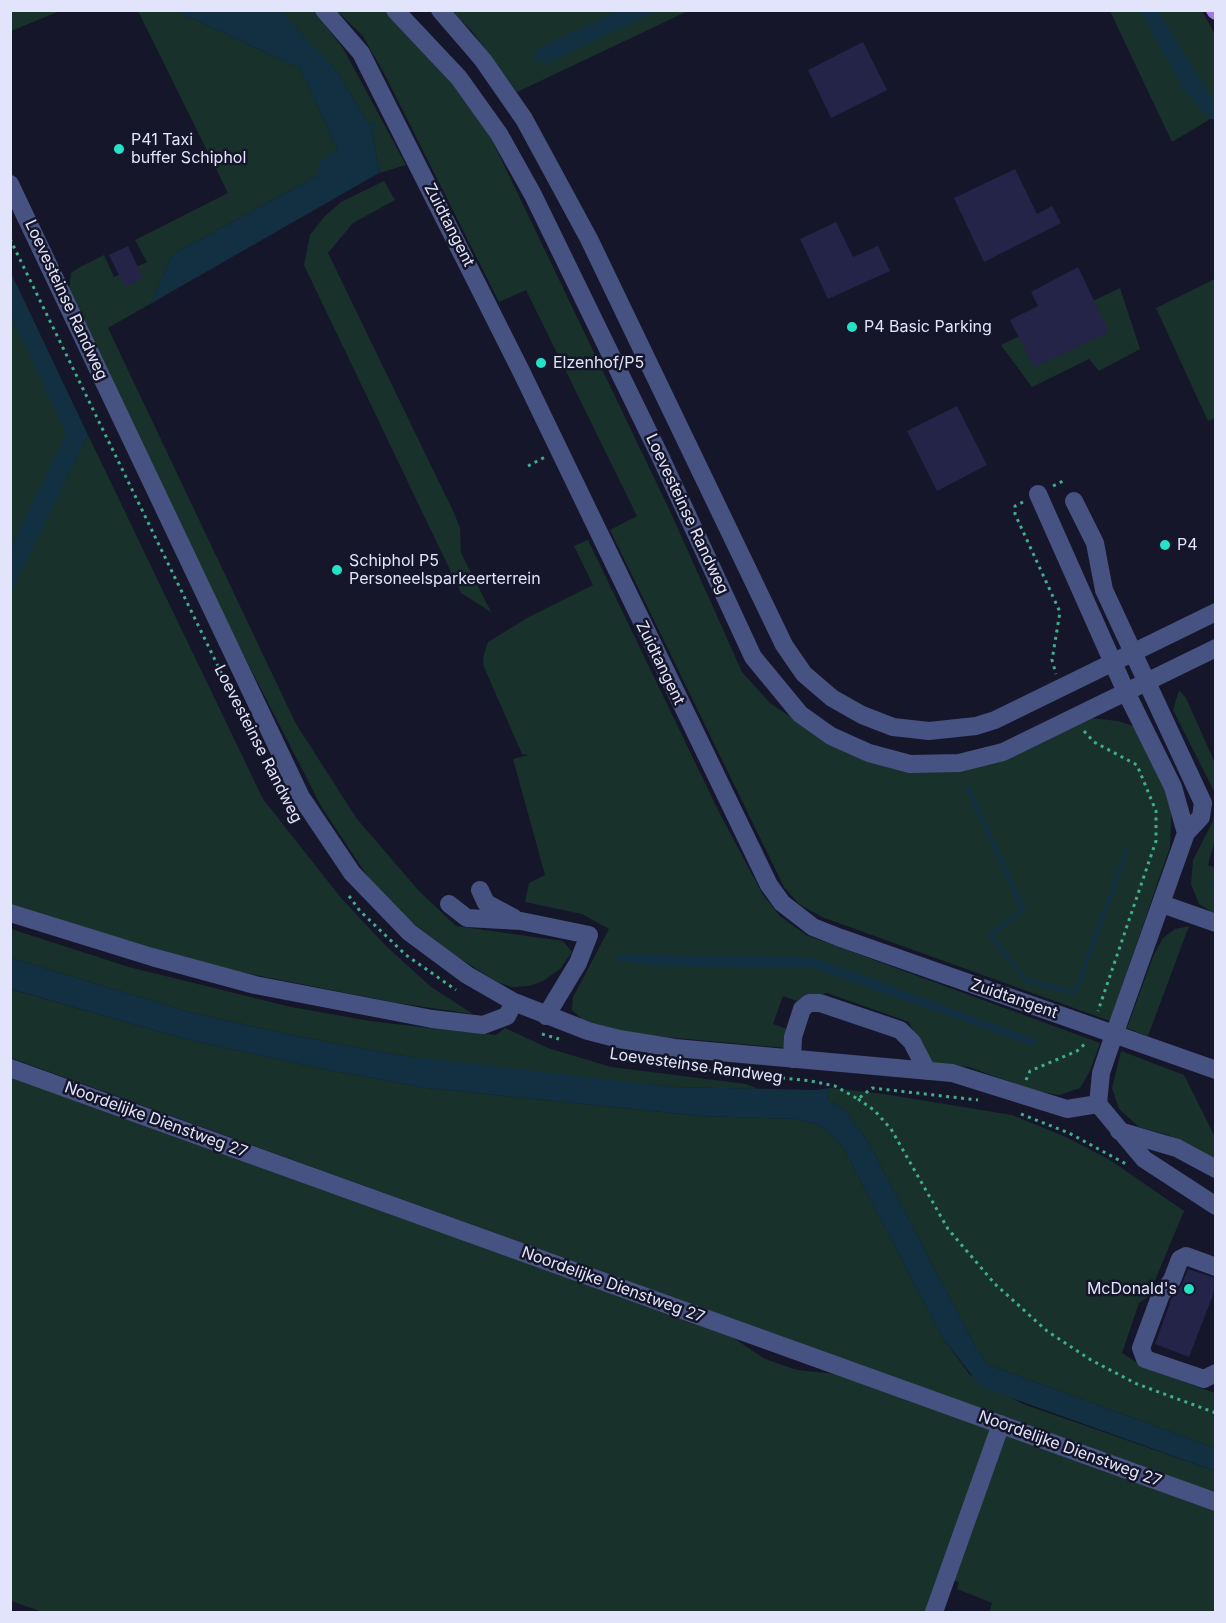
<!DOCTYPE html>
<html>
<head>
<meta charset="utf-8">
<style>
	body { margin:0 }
	#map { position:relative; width:1226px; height:1623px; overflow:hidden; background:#151629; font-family:Inter,sans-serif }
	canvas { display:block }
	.frame { position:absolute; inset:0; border:12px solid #e1e4fb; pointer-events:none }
</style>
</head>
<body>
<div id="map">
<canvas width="1226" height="1623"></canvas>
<div class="frame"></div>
</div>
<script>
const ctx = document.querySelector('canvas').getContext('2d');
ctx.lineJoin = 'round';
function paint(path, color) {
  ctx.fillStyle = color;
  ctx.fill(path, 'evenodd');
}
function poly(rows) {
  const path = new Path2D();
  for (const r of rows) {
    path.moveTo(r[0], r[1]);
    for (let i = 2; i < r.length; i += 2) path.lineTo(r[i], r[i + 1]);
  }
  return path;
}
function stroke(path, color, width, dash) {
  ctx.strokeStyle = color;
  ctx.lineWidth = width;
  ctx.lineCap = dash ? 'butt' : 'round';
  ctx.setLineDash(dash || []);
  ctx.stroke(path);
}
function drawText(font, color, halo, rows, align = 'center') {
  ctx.font = font + ' Inter,sans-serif';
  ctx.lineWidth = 5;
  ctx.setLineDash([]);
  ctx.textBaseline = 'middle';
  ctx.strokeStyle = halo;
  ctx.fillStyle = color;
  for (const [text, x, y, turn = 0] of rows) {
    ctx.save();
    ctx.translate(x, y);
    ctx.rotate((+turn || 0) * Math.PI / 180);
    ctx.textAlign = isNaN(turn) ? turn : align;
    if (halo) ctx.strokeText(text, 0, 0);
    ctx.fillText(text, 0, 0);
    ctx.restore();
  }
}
paint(poly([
	[11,10,60,10,60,11,11,31],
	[456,10,688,11,517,92,471,30,454,13],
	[138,11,180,11,182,14,300,68,338,151,317,176,173,254,150,304,108,328,296,724,357,819,419,891,456,926,563,941,572,952,560,969,543,981,529,986,512,987,497,982,453,954,408,919,368,877,321,806,197,564,68,296,71,273,80,267,104,255,114,277,147,262,135,240,228,193],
	[280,11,314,11,343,48,406,165,379,173,372,130,374,123,369,124,335,69],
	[337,11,388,11,480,115,670,511,742,672,771,704,810,729,934,771,1090,718,1118,721,1133,726,1172,800,1170,847,1110,1021,822,917,799,904,784,887,610,530,637,516,526,290,499,302,386,77,363,36],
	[1110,11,1202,11,1215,34,1215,116,1172,142],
	[384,181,395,200,353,223,328,253,454,513,460,528,461,553,491,612,461,593,304,265,310,235,324,217,341,202],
	[1215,279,1215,418,1208,421,1156,308],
	[1120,288,1140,349,1099,371,1089,359,1032,387,1001,345],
	[11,316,67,433,11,548],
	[88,435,263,799,341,898,385,945,431,987,473,1014,397,1003,220,968,11,906,10,592],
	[588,540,718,810,763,895,780,916,806,935,1100,1043,1090,1071,1080,1088,1059,1095,1033,1090,969,1067,932,1063,924,1057,909,1022,827,993,820,995,806,994,797,1001,783,996,773,1024,787,1029,786,1048,632,1034,583,1020,572,1010,573,997,609,929,582,914,525,902,529,883,545,875,513,759,529,755,522,754,484,667,483,658,488,642,529,617,593,585,574,546],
	[1179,690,1186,698,1215,763,1215,793,1173,710],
	[1215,806,1215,840,1208,865,1215,868,1215,914,1199,904,1191,884,1193,860,1213,821],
	[1189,926,1148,1036,1127,1028,1154,954,1163,938,1175,929],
	[11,929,129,967,291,1007,370,1021,447,1030,496,1035,505,1028,548,1048,611,1067,746,1084,758,1089,674,1087,529,1072,397,1055,296,1036,189,1012,11,958],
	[10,989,185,1039,328,1070,427,1088,701,1116,797,1119,818,1125,832,1134,844,1149,942,1337,970,1375,1023,1404,1215,1471,1215,1493,11,1058],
	[1121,1051,1184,1075,1215,1137,1215,1161,1168,1135,1139,1127,1119,1109,1112,1088],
	[10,1073,717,1327,765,1359,797,1370,854,1376,989,1425,991,1438,930,1612,43,1612,11,1601],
	[830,1088,884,1094,1012,1115,1066,1137,1110,1160,1184,1211,1148,1297,1139,1303,1122,1353,1145,1368,1215,1393,1215,1448,989,1365,976,1348,869,1143,844,1109,828,1100,827,1094],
	[1010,1433,1215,1506,1215,1612,989,1612,992,1603,957,1589,959,1582,950,1579,1000,1438]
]), '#18322b');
paint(poly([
	[620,10,656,11,546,64,542,60,536,62,533,56,538,54,535,50],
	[180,11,280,11,335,69,369,124,374,123,377,128,372,130,379,173,150,304,173,254,317,176,321,159,338,151,300,68,182,14],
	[1140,11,1158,11,1215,103,1215,120,1211,119,1199,108,1183,88],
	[11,273,88,435,11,592,11,548,66,433,11,316],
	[622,954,813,957,1037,1040,1036,1044,1033,1046,813,968,657,966,616,960,616,956],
	[11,958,189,1012,296,1036,397,1055,674,1087,816,1090,830,1088,827,1094,828,1100,844,1109,869,1143,976,1348,989,1365,1215,1448,1215,1471,981,1387,942,1337,844,1149,832,1134,818,1125,797,1119,701,1116,427,1088,328,1070,185,1039,11,989]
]), '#133043');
stroke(poly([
	[968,788,1023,909,990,935,1027,981,1075,993,1127,850],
	[1211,882,1216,884]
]), '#133043', 4.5);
paint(poly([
	[863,42,887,90,831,118,808,70],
	[1015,169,1037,214,1052,206,1061,223,984,262,954,198],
	[836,222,853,257,878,246,890,271,828,299,800,239],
	[128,246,143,278,125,287,109,255],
	[1078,267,1109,332,1034,367,1010,320,1038,306,1031,292],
	[957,406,987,465,937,491,907,431],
	[1188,1269,1215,1278,1213,1295,1189,1357,1155,1344,1171,1300,1182,1284]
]), '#232447');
stroke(poly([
	[10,239,255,742],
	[528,466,545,457],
	[1053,486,1065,480],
	[1023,502,1015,506,1015,514,1060,612,1052,660,1056,674],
	[1084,731,1094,742,1137,765,1156,811,1156,841,1098,1011],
	[349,896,360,911,406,955,456,990],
	[542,1034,559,1039],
	[614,1057,660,1064],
	[700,1069,811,1081,835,1086,858,1099,872,1088,978,1100],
	[1026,1080,1030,1071,1077,1051,1087,1042],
	[858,1099,874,1110,891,1129,948,1229,995,1284,1047,1331,1091,1360,1137,1384,1216,1413],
	[1021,1114,1069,1133,1126,1164]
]), '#42ad8d', 3, [3, 4.5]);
stroke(poly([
	[324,10,361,53,521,371,769,885,782,903,813,927,838,937,1216,1070],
	[395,10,459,78,499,134,533,195,660,456,753,657,800,714,831,736,869,753,910,764,959,763,1003,752,1216,648],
	[440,10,483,60,524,119,589,239,784,645,804,674,832,698,862,715,893,727,929,731,976,726,995,720,1216,612],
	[10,184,301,797,352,873,409,932,467,975,514,1002,588,1031,619,1039,675,1048,952,1073,1067,1109,1098,1104],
	[1038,494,1126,692,1173,787,1186,833],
	[1074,501,1095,543,1104,590,1203,803,1201,817,1186,833,1108,1052,1101,1073,1098,1104,1144,1159,1216,1206],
	[480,890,486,903,514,918],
	[449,904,467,918,521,921,589,935,578,963,546,1016],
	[1162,904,1216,923],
	[10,913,152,957,255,985,432,1019,483,1025,507,1016,514,1002],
	[792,1059,793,1037,802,1009,809,1003,820,1003,900,1030,912,1042,927,1071],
	[10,1068,1216,1502],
	[1119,1131,1177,1148,1216,1169],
	[1216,1267,1186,1256,1180,1259,1172,1280,1161,1294,1141,1348,1145,1359,1204,1379,1216,1373],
	[934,1612,1001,1424]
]), '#465281', 18);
stroke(poly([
	[1215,10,1216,11]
]), '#a476ec', 18);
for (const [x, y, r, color] of [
	[119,149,6,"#27e1c7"],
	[852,327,6,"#27e1c7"],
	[541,363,6,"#27e1c7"],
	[1165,545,6,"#27e1c7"],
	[337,570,6,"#27e1c7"],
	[1189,1289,6,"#27e1c7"]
]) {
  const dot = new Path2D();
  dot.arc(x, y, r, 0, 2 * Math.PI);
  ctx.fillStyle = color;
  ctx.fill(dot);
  stroke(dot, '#151629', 2);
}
drawText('16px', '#e1e4fb', '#151629', [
	["P41 Taxi",131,140],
	["buffer Schiphol",131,158],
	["P4 Basic Parking",864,327],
	["Elzenhof/P5",553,363],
	["P4",1177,545],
	["Schiphol P5",349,561],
	["Personeelsparkeerterrein",349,579],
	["McDonald's",1177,1289,"right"]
], 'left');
drawText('16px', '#e1e4fb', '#151629', [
	["Zuidtangent",449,225,63],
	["Loevesteinse Randweg",66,300,65],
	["Loevesteinse Randweg",687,514,65],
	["Zuidtangent",660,663,64],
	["Loevesteinse Randweg",258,744,63],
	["Zuidtangent",1014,999,19],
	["Loevesteinse Randweg",696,1066,8],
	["Noordelijke Dienstweg 27",156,1120,20],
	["Noordelijke Dienstweg 27",613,1285,20],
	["Noordelijke Dienstweg 27",1070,1449,20]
]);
</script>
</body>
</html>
